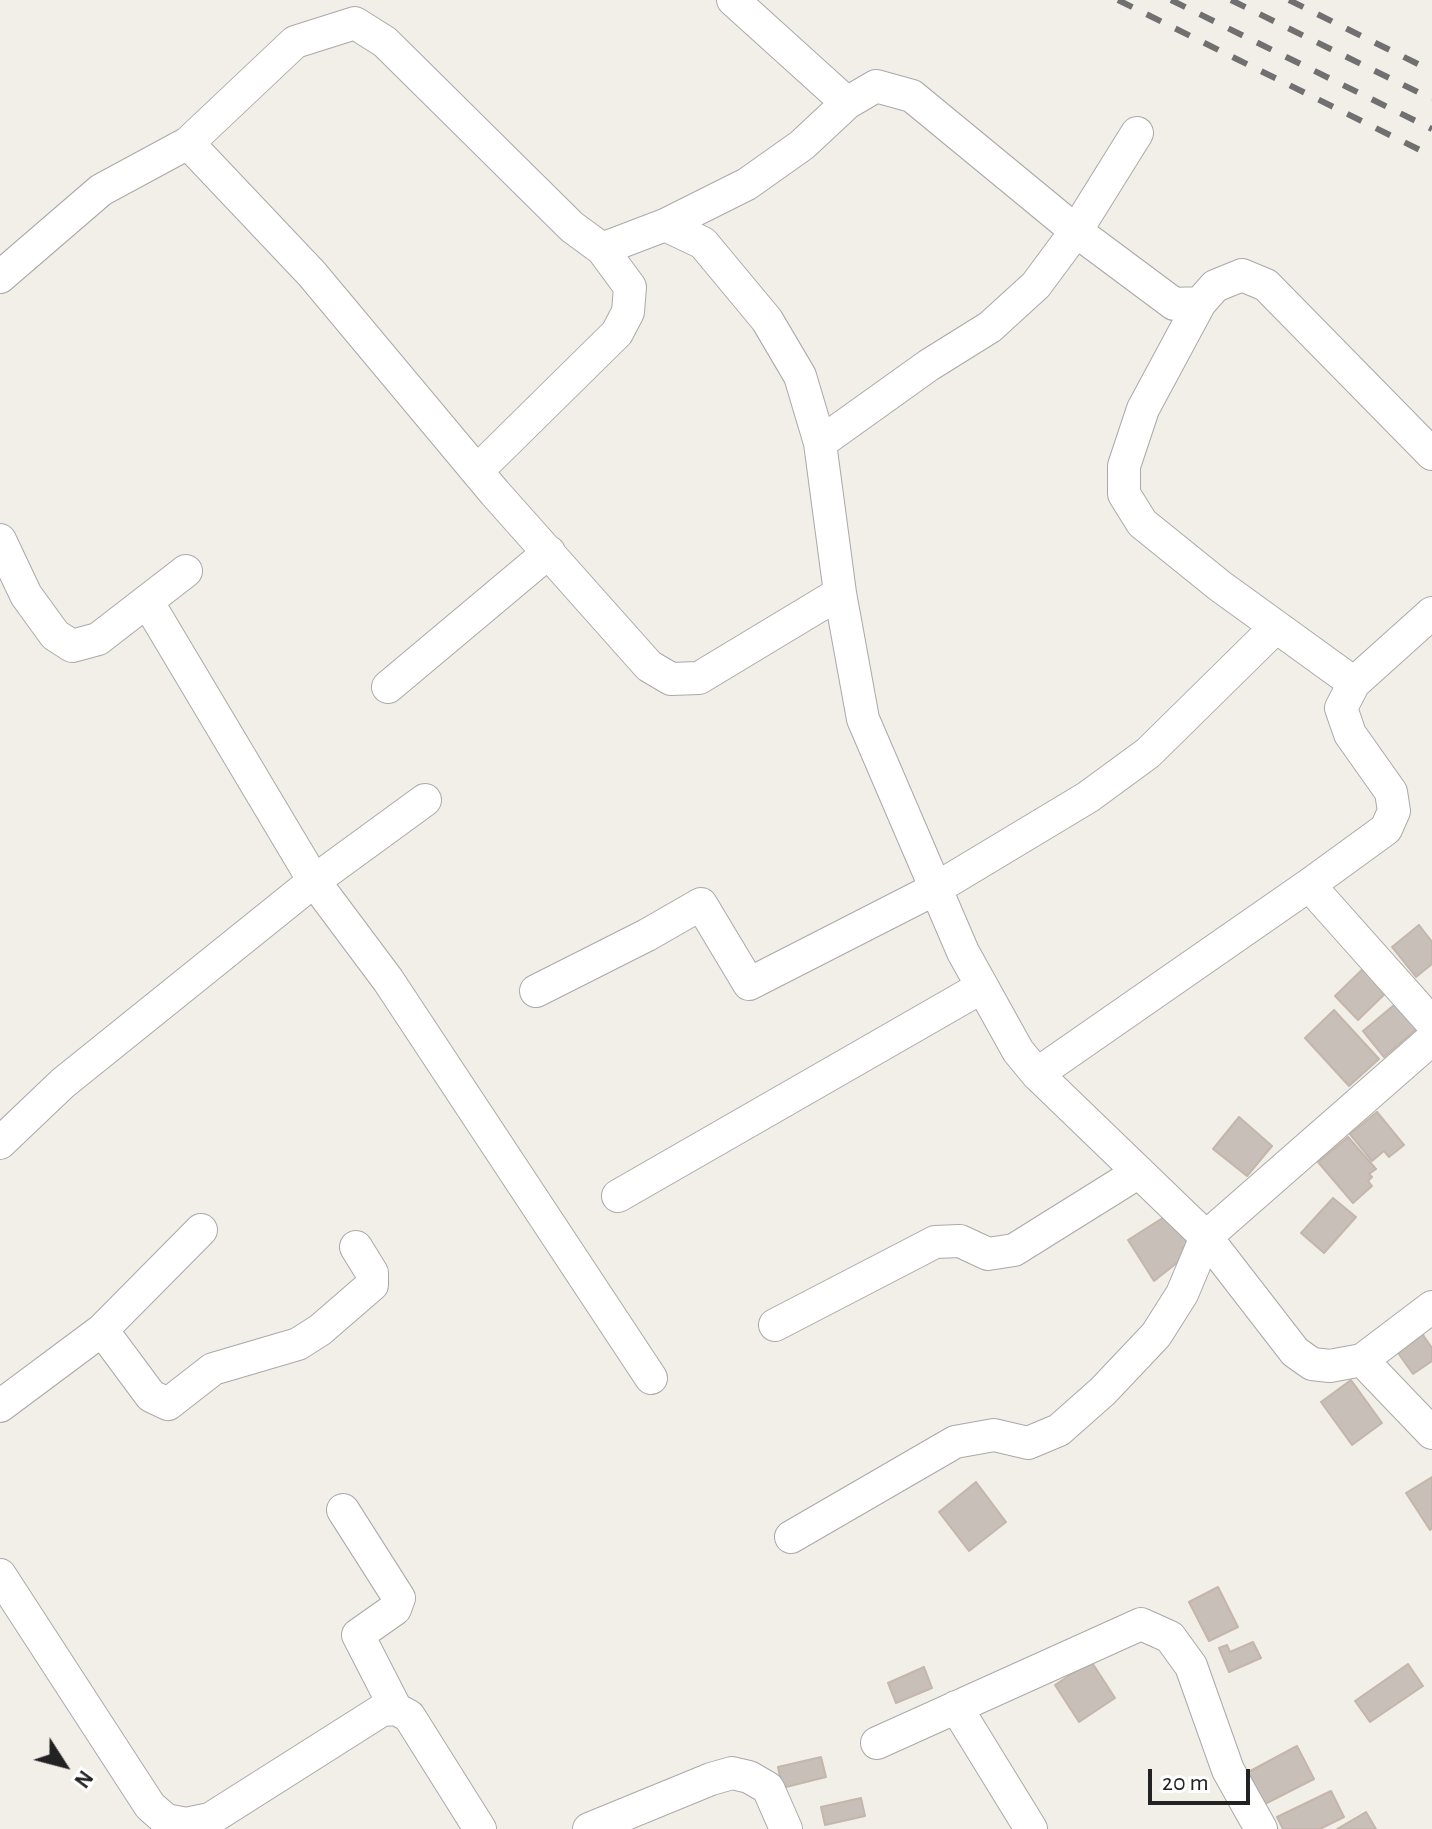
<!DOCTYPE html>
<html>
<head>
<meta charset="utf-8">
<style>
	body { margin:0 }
	#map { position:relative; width:1432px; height:1829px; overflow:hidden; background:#f2efe9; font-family:"Alegreya Sans",sans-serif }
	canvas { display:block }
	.north { position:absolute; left:24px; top:1725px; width:80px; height:80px; -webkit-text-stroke:6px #fff; paint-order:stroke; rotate:126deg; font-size:22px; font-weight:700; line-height:32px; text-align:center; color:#222 }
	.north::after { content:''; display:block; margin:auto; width:28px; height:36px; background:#222; clip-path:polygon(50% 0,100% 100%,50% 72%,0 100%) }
	.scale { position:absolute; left:1148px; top:1769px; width:102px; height:36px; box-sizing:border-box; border:4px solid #222; border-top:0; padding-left:10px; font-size:24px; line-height:28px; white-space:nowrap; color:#222; -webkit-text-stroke:6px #fff; paint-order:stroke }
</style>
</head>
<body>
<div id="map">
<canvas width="1432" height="1829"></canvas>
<div class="north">N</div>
<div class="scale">20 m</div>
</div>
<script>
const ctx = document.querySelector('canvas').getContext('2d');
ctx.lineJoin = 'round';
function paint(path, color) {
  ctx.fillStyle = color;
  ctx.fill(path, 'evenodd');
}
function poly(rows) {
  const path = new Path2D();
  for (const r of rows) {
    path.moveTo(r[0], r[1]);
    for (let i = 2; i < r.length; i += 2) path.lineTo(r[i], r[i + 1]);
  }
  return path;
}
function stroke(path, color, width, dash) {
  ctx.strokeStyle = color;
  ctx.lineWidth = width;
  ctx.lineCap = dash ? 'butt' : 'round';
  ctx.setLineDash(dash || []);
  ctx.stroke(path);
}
const building = poly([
	[1419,925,1432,942,1432,964,1416,977,1392,947,1419,925],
	[1370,962,1393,986,1358,1020,1335,996,1370,962],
	[1400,1000,1421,1025,1384,1057,1363,1031,1400,1000],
	[1334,1010,1379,1059,1349,1086,1305,1038,1334,1010],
	[1377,1112,1404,1145,1389,1157,1384,1151,1372,1161,1350,1134,1377,1112],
	[1239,1117,1272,1146,1247,1176,1213,1149,1239,1117],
	[1348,1137,1376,1169,1369,1174,1372,1177,1368,1181,1372,1186,1353,1203,1318,1162,1348,1137],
	[1333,1198,1356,1217,1324,1253,1301,1233,1333,1198],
	[1172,1212,1192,1242,1182,1248,1187,1255,1154,1281,1128,1240,1172,1212],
	[1416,1325,1432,1348,1432,1361,1413,1374,1391,1343,1416,1325],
	[1351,1380,1382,1423,1352,1445,1321,1402,1351,1380],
	[1432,1477,1432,1528,1430,1530,1406,1493,1432,1477],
	[976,1482,1006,1522,969,1551,939,1512,976,1482],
	[1218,1587,1238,1627,1209,1641,1189,1602,1218,1587],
	[1253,1642,1261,1658,1229,1672,1219,1648,1227,1645,1230,1652,1253,1642],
	[1091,1661,1115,1698,1079,1722,1055,1685,1091,1661],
	[1408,1664,1423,1686,1370,1722,1355,1701,1408,1664],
	[924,1667,932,1688,896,1703,888,1683,924,1667],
	[1297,1746,1314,1779,1257,1808,1241,1776,1297,1746],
	[821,1757,826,1777,782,1788,778,1767,821,1757],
	[1331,1791,1344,1817,1320,1829,1283,1829,1277,1817,1331,1791],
	[861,1798,865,1816,825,1825,821,1807,861,1798],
	[1366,1812,1376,1829,1337,1829,1366,1812]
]);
paint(building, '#c7bfb8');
stroke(building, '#c4b6ab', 2);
const minor = poly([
	[733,0,847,103],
	[188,143,312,274,495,493,649,666,671,679,699,678,840,593],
	[665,225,747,184,802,145,847,103,876,86,912,96,1076,231,1174,304,1200,303,1215,286,1242,275,1266,285,1432,454],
	[0,277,101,190,188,143,295,42,355,23,385,42,572,227,602,249,665,225,703,243,767,320,800,376,820,443,840,593,863,719,963,952,1018,1051,1037,1074,1206,1237,1295,1352,1312,1364,1330,1366,1362,1360,1432,1307],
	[1200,303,1143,409,1124,466,1124,494,1142,523,1220,586,1354,683],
	[820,443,929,365,990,327,1036,285,1076,231,1137,133],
	[477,471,617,333,628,312,630,287,602,249],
	[0,540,26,595,55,635,72,646,98,639,186,571],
	[147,601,314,881,388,980,651,1378],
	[388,687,549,552],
	[1309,885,1386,829,1394,811,1391,792,1350,734,1341,708,1354,683,1432,613],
	[536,991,647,935,701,904,749,984,935,889,1088,797,1148,753,1276,627],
	[1037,1074,1309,885,1432,1023],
	[0,1143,63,1083,314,881,425,800],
	[618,1196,982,987],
	[775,1325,935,1242,960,1241,988,1254,1014,1250,1139,1172],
	[102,1330,151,1396,168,1404,213,1369,298,1344,320,1330,372,1285,372,1273,356,1247],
	[1362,1360,1432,1433],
	[0,1406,102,1330,201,1230],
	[343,1510,399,1598,395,1609,358,1635,396,1709],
	[791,1537,955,1442,994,1435,1028,1443,1059,1430,1103,1391,1156,1335,1182,1294,1206,1237,1432,1039],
	[0,1575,150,1806,166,1820,186,1824,210,1819,382,1710,396,1709,409,1716,480,1829],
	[956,1707,1031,1829],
	[877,1743,1141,1624,1170,1637,1191,1666,1228,1770,1261,1829],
	[589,1829,711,1779,732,1773,749,1777,768,1788,786,1829]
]);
stroke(minor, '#a9a9a9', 34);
stroke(minor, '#fff', 32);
stroke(poly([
	[1118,0,1432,156],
	[1171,0,1432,129],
	[1231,0,1432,99],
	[1289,0,1432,71]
]), '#707070', 6, [16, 16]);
</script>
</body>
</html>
